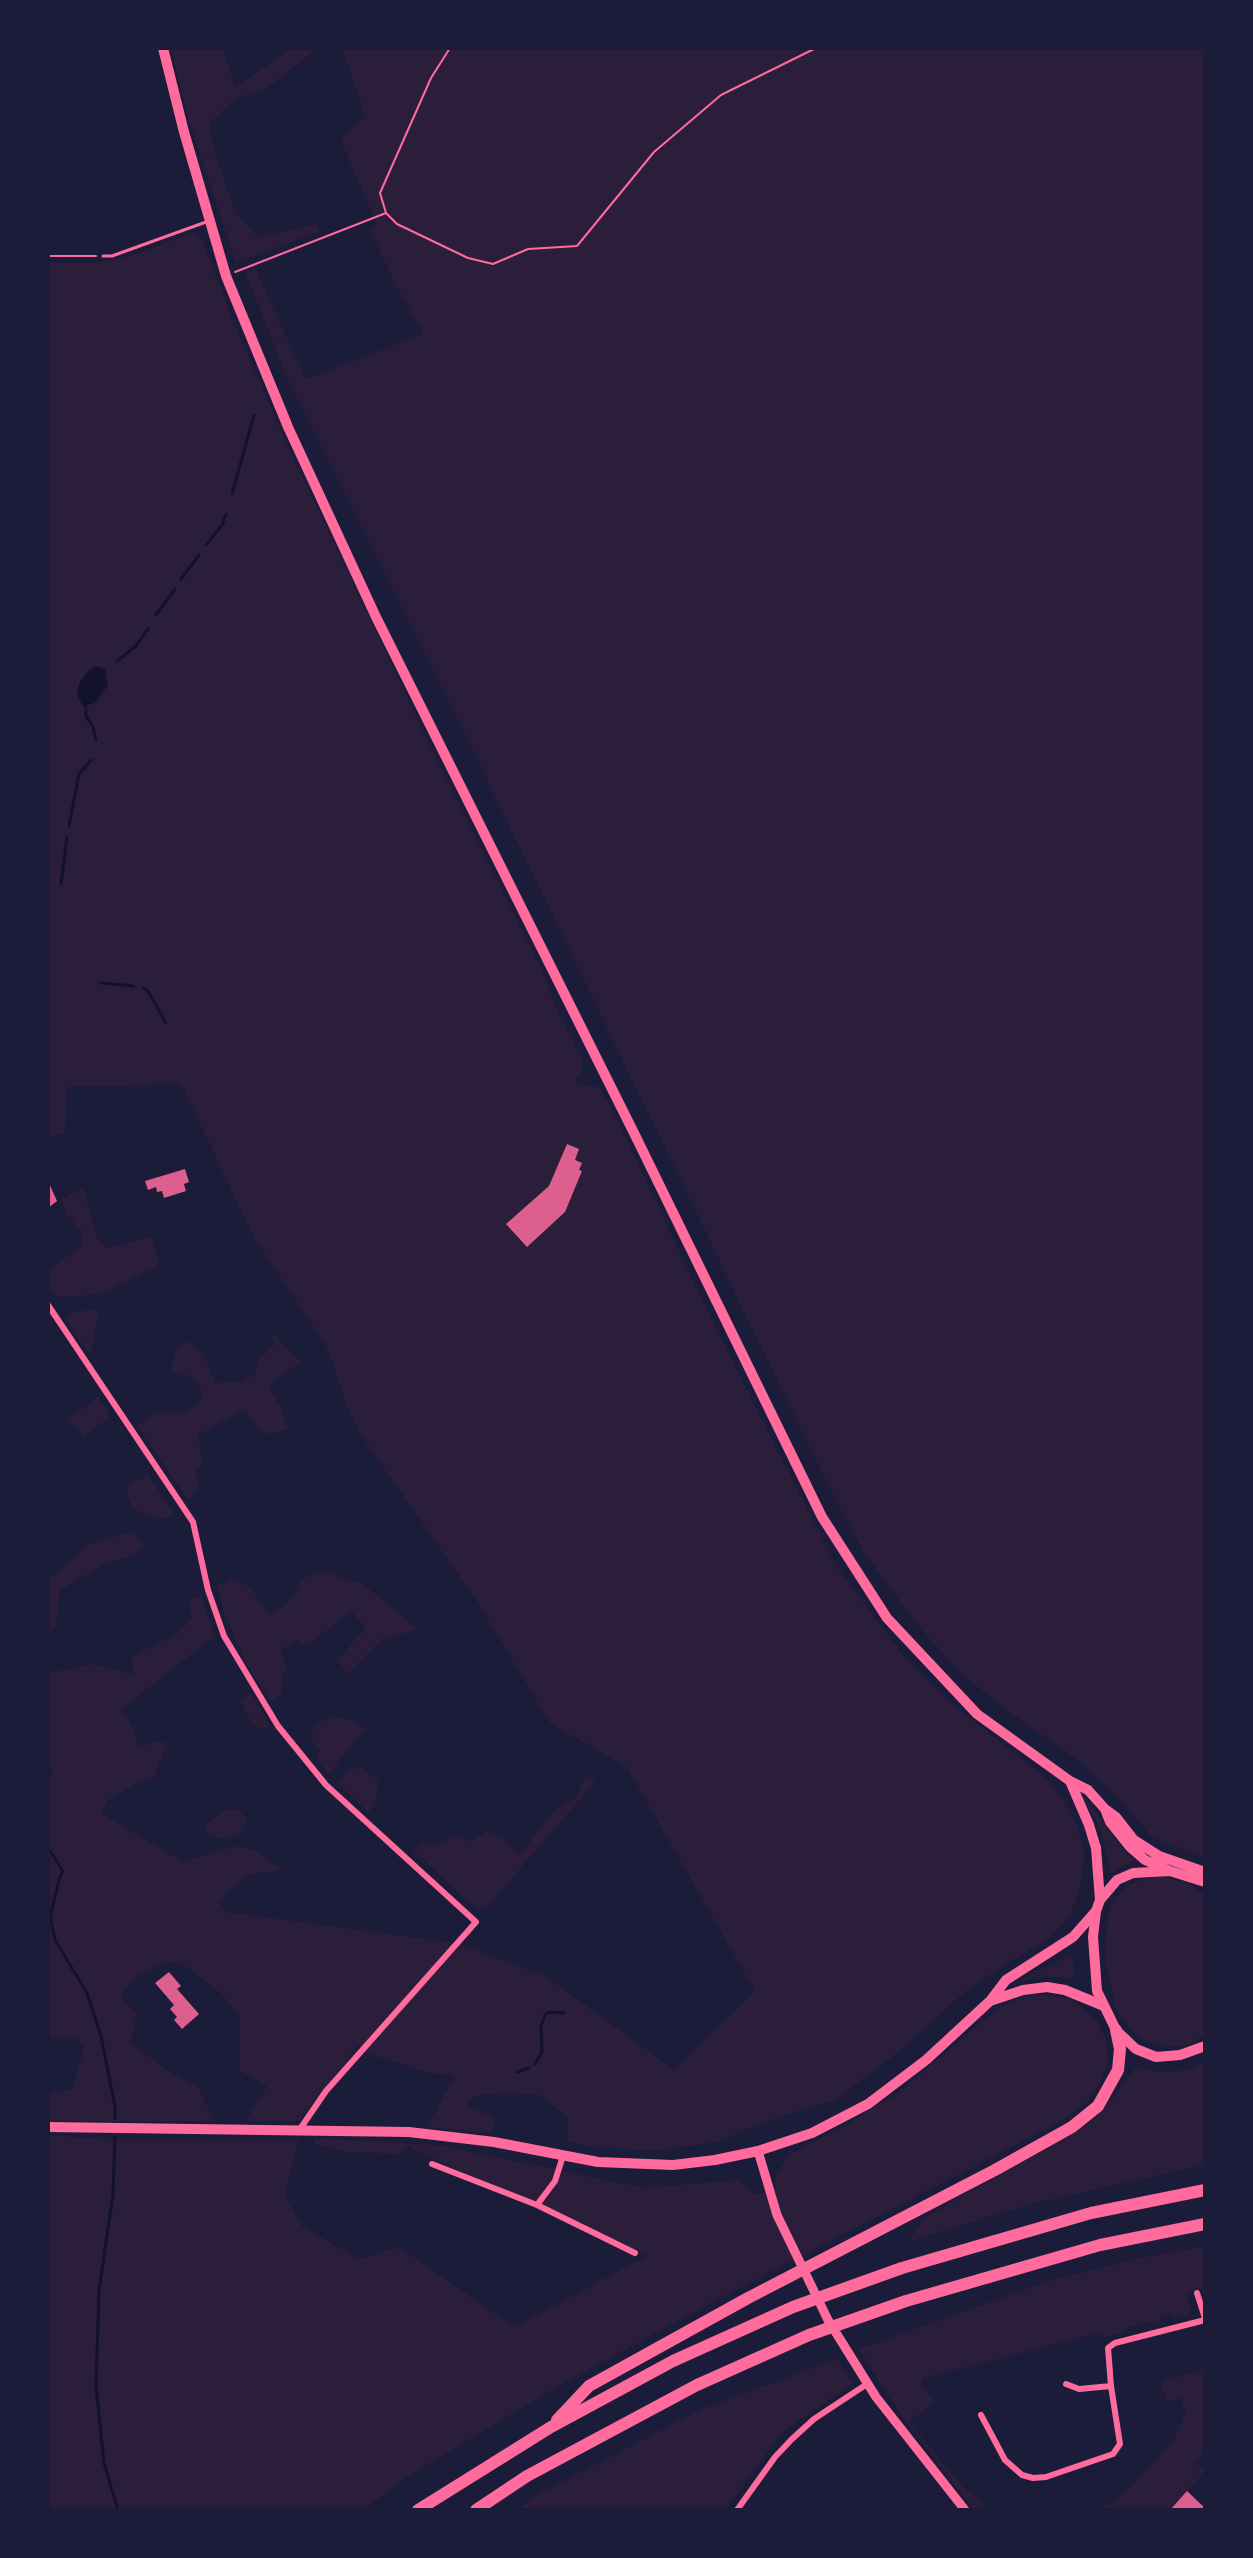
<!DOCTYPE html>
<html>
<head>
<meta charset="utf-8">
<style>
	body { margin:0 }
	#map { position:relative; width:1253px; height:2558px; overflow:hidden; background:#1b1b3a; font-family:"Space Grotesk",sans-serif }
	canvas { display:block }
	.frame { position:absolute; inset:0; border:50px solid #1b1b3a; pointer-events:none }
</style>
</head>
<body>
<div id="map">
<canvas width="1253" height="2558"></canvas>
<div class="frame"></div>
</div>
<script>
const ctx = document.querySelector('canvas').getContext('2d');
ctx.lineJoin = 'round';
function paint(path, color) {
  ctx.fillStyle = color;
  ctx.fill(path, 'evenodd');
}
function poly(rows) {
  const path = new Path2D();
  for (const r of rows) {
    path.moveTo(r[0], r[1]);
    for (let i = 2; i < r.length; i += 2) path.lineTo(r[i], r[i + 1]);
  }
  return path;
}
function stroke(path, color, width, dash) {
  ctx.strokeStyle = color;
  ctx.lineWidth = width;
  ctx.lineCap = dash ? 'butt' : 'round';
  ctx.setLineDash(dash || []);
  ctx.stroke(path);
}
paint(poly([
	[171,48,223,48,235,87,292,48,318,48,266,89,236,98,209,124,213,148,236,213,258,237,317,224,320,231,236,263,188,118],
	[342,48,1205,48,1205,1859,1151,1836,1119,1799,1078,1760,1009,1712,962,1674,920,1628,863,1551,823,1475,482,769,290,385,245,272,255,269,306,379,424,334,396,286,369,228,377,224,341,141,365,115],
	[195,232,202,238,233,321,285,439,425,735,542,970,555,1004,584,1062,581,1074,575,1078,578,1086,587,1085,599,1087,615,1115,716,1329,837,1567,904,1657,956,1707,1043,1775,1064,1802,1077,1827,1085,1851,1081,1882,1071,1914,1050,1938,1003,1966,964,1993,896,2054,835,2100,770,2120,716,2142,654,2151,591,2147,567,2141,568,2118,538,2094,503,2093,474,2096,467,2106,495,2118,491,2133,427,2127,455,2076,425,2072,367,2053,358,2045,299,2121,246,2121,267,2086,240,2071,240,2015,220,1992,181,1963,167,1962,137,1975,120,1997,137,2013,130,2043,170,2072,199,2088,214,2121,49,2121,48,2093,72,2090,84,2048,77,2037,48,2037,48,1673,94,1664,133,1675,132,1656,178,1633,192,1619,189,1599,201,1596,215,1636,122,1709,135,1733,137,1748,155,1741,167,1743,153,1780,140,1781,108,1800,101,1813,182,1861,238,1846,257,1851,283,1871,248,1874,219,1901,225,1912,448,1942,467,1947,547,1977,674,2070,755,1991,627,1767,550,1723,475,1598,363,1438,348,1409,328,1349,255,1239,181,1084,67,1087,65,1134,48,1136,48,262,93,263,129,256],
	[83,1188,97,1238,108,1248,151,1237,159,1264,153,1269,101,1293,73,1297,57,1296,48,1290,48,1270,82,1246,82,1232,66,1213,62,1199],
	[94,1309,99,1312,91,1352,88,1352,66,1319,70,1313],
	[269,1330,301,1362,279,1377,269,1388,282,1410,288,1430,264,1434,248,1414,241,1411,198,1436,203,1463,196,1471,199,1488,188,1500,137,1426,156,1413,183,1413,201,1402,201,1390,193,1377,171,1370,177,1348,186,1341,204,1354,215,1383,239,1382,255,1374,259,1359,274,1345],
	[98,1397,109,1412,108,1419,84,1436,68,1419],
	[148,1475,173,1513,165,1518,145,1516,134,1509,127,1496,128,1485],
	[132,1532,144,1546,134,1556,108,1562,60,1590,56,1626,48,1635,48,1574,55,1575,87,1545],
	[318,1570,363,1584,419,1630,383,1638,348,1674,337,1660,366,1628,351,1611,307,1646,297,1640,280,1650,287,1666,282,1678,281,1695,270,1701,246,1663,224,1613,217,1587,231,1579,249,1586,270,1615,287,1604,302,1579],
	[251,1693,270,1725,262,1730,251,1722,240,1701],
	[331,1715,355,1721,366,1729,328,1774,316,1758,320,1750,310,1739,314,1726],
	[361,1767,378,1780,376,1798,369,1813,339,1784,347,1770],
	[585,1776,596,1781,486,1908,477,1910,413,1850,421,1842,435,1845,459,1834,470,1842,487,1831,504,1839,519,1856,557,1807,575,1798],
	[1085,1797,1125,1852,1135,1860,1110,1874,1105,1845,1098,1824,1083,1799],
	[228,1809,240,1810,247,1821,239,1836,217,1838,206,1833,206,1824],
	[1158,1876,1187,1882,1205,1895,1205,2035,1190,2044,1175,2047,1152,2043,1136,2035,1124,2021,1115,2006,1105,1959,1108,1913,1116,1897,1127,1886,1142,1879],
	[1072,1955,1075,1979,1048,1976,1030,1979,1013,1986,1013,1984,1033,1973],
	[1034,1994,1068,1998,1086,2010,1098,2023,1106,2040,1108,2061,1101,2081,1088,2102,1058,2123,709,2304,553,2389,407,2477,363,2510,48,2510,48,2135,114,2140,299,2140,285,2196,302,2226,358,2259,399,2247,514,2327,649,2255,416,2151,407,2145,401,2154,348,2152,315,2145,314,2138,438,2145,644,2188,739,2180,754,2195,776,2188,775,2178,787,2156,842,2127,896,2094,999,2008,1016,1999],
	[1205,2062,1205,2165,1031,2204,910,2241,925,2217,1085,2127,1112,2099,1135,2068,1163,2072,1188,2070],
	[1205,2246,1205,2287,1186,2293,1191,2309,1188,2315,1174,2318,1172,2313,1160,2317,1161,2322,1154,2324,1148,2321,1129,2327,1121,2333,1104,2337,1100,2333,922,2378,921,2384,934,2402,909,2422,960,2484,990,2510,974,2510,905,2421,859,2349,1049,2281,1145,2257],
	[837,2359,853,2384,782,2432,725,2510,516,2510,542,2492,702,2409],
	[1205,2369,1205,2453,1195,2462,1205,2471,1170,2510,1096,2510,1111,2504,1131,2487,1173,2441,1186,2413,1180,2397,1171,2402,1167,2400,1161,2387,1162,2382]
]), '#2a1e3b');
paint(poly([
	[96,666,105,669,108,685,95,703,83,706,77,696,79,684,88,671]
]), '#12122b');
stroke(poly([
	[232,494,254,415],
	[206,545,222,525,226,514],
	[181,579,199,555],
	[156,615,175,589],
	[117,661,136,646,148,629],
	[86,706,86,716,93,727,96,740],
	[69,826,79,774,91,760],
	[61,884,67,837],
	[101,983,134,986],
	[143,988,148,991,166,1023],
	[48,1768,50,1770,48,1775],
	[48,1806,48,1812],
	[48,1848,63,1871,59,1880,50,1917,55,1940,87,1993,101,2036,115,2107,115,2118],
	[535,2064,542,2052,541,2026,545,2015,549,2012,564,2013],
	[517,2072,529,2068],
	[115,2138,113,2195,99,2290,96,2386,104,2463,118,2510]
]), '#12122b', 3);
paint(poly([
	[567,1144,579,1149,575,1160,582,1163,579,1170,582,1171,565,1212,527,1247,506,1224,549,1186],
	[185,1169,189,1182,184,1184,186,1191,164,1198,162,1191,157,1192,156,1187,148,1190,145,1181],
	[48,1181,57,1201,48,1208],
	[169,1972,181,1986,177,1989,199,2014,182,2029,174,2020,177,2017,170,2009,174,2005,155,1983],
	[1187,2491,1205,2508,1205,2510,1170,2510]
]), '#dd5f8e');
stroke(poly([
	[386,213,397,224,468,258,493,264,528,249,577,246,654,152,721,95,816,48],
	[48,256,96,256],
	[235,272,386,213,380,193,431,78,450,48]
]), '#ff6b9d', 2);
stroke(poly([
	[103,256,112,256,206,222]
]), '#ff6b9d', 3);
stroke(poly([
	[48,1305,193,1522,208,1590,224,1636,278,1726,326,1785,476,1922,326,2091,300,2129],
	[432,2164,537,2205,635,2253],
	[537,2205,555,2181,563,2156],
	[1197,2293,1205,2318],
	[1066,2384,1079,2389,1111,2386],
	[981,2415,1005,2460,1022,2475,1033,2478,1046,2477,1113,2454,1120,2444,1111,2386,1108,2348,1115,2343,1205,2320],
	[737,2510,775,2457,792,2439,814,2419,867,2384]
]), '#ff6b9d', 6);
stroke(poly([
	[758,2151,777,2215,828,2320,876,2397,965,2510]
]), '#ff6b9d', 9);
stroke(poly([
	[990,2001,1023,1990,1047,1987,1065,1990,1104,2006],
	[48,2127,409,2132,494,2142,598,2162,673,2165,715,2160,758,2151,812,2133,868,2104,926,2060,990,2001,1006,1980,1073,1937,1096,1911]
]), '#ff6b9d', 10);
stroke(poly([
	[163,48,184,132,226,276,288,427,376,617,634,1133,822,1517,887,1618,977,1714,1070,1781,1088,1790,1105,1809,1110,1822,1130,1847,1145,1860,1170,1871],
	[1070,1781,1089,1825,1096,1848,1100,1900],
	[1105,1809,1116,1817,1134,1840,1159,1856,1205,1872],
	[1205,1882,1170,1871,1133,1873,1117,1880,1100,1900,1096,1911,1093,1937,1097,1991,1116,2030,1136,2049,1156,2057,1180,2055,1205,2046]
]), '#ff6b9d', 10);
stroke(poly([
	[557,2420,589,2386,748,2298,995,2170,1072,2127,1098,2106,1118,2070,1120,2049,1116,2030],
	[418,2510,551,2427,673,2361,793,2307,902,2268,1091,2213,1205,2190],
	[476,2510,527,2476,697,2385,809,2335,906,2301,1100,2245,1205,2224]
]), '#ff6b9d', 12);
</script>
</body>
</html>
